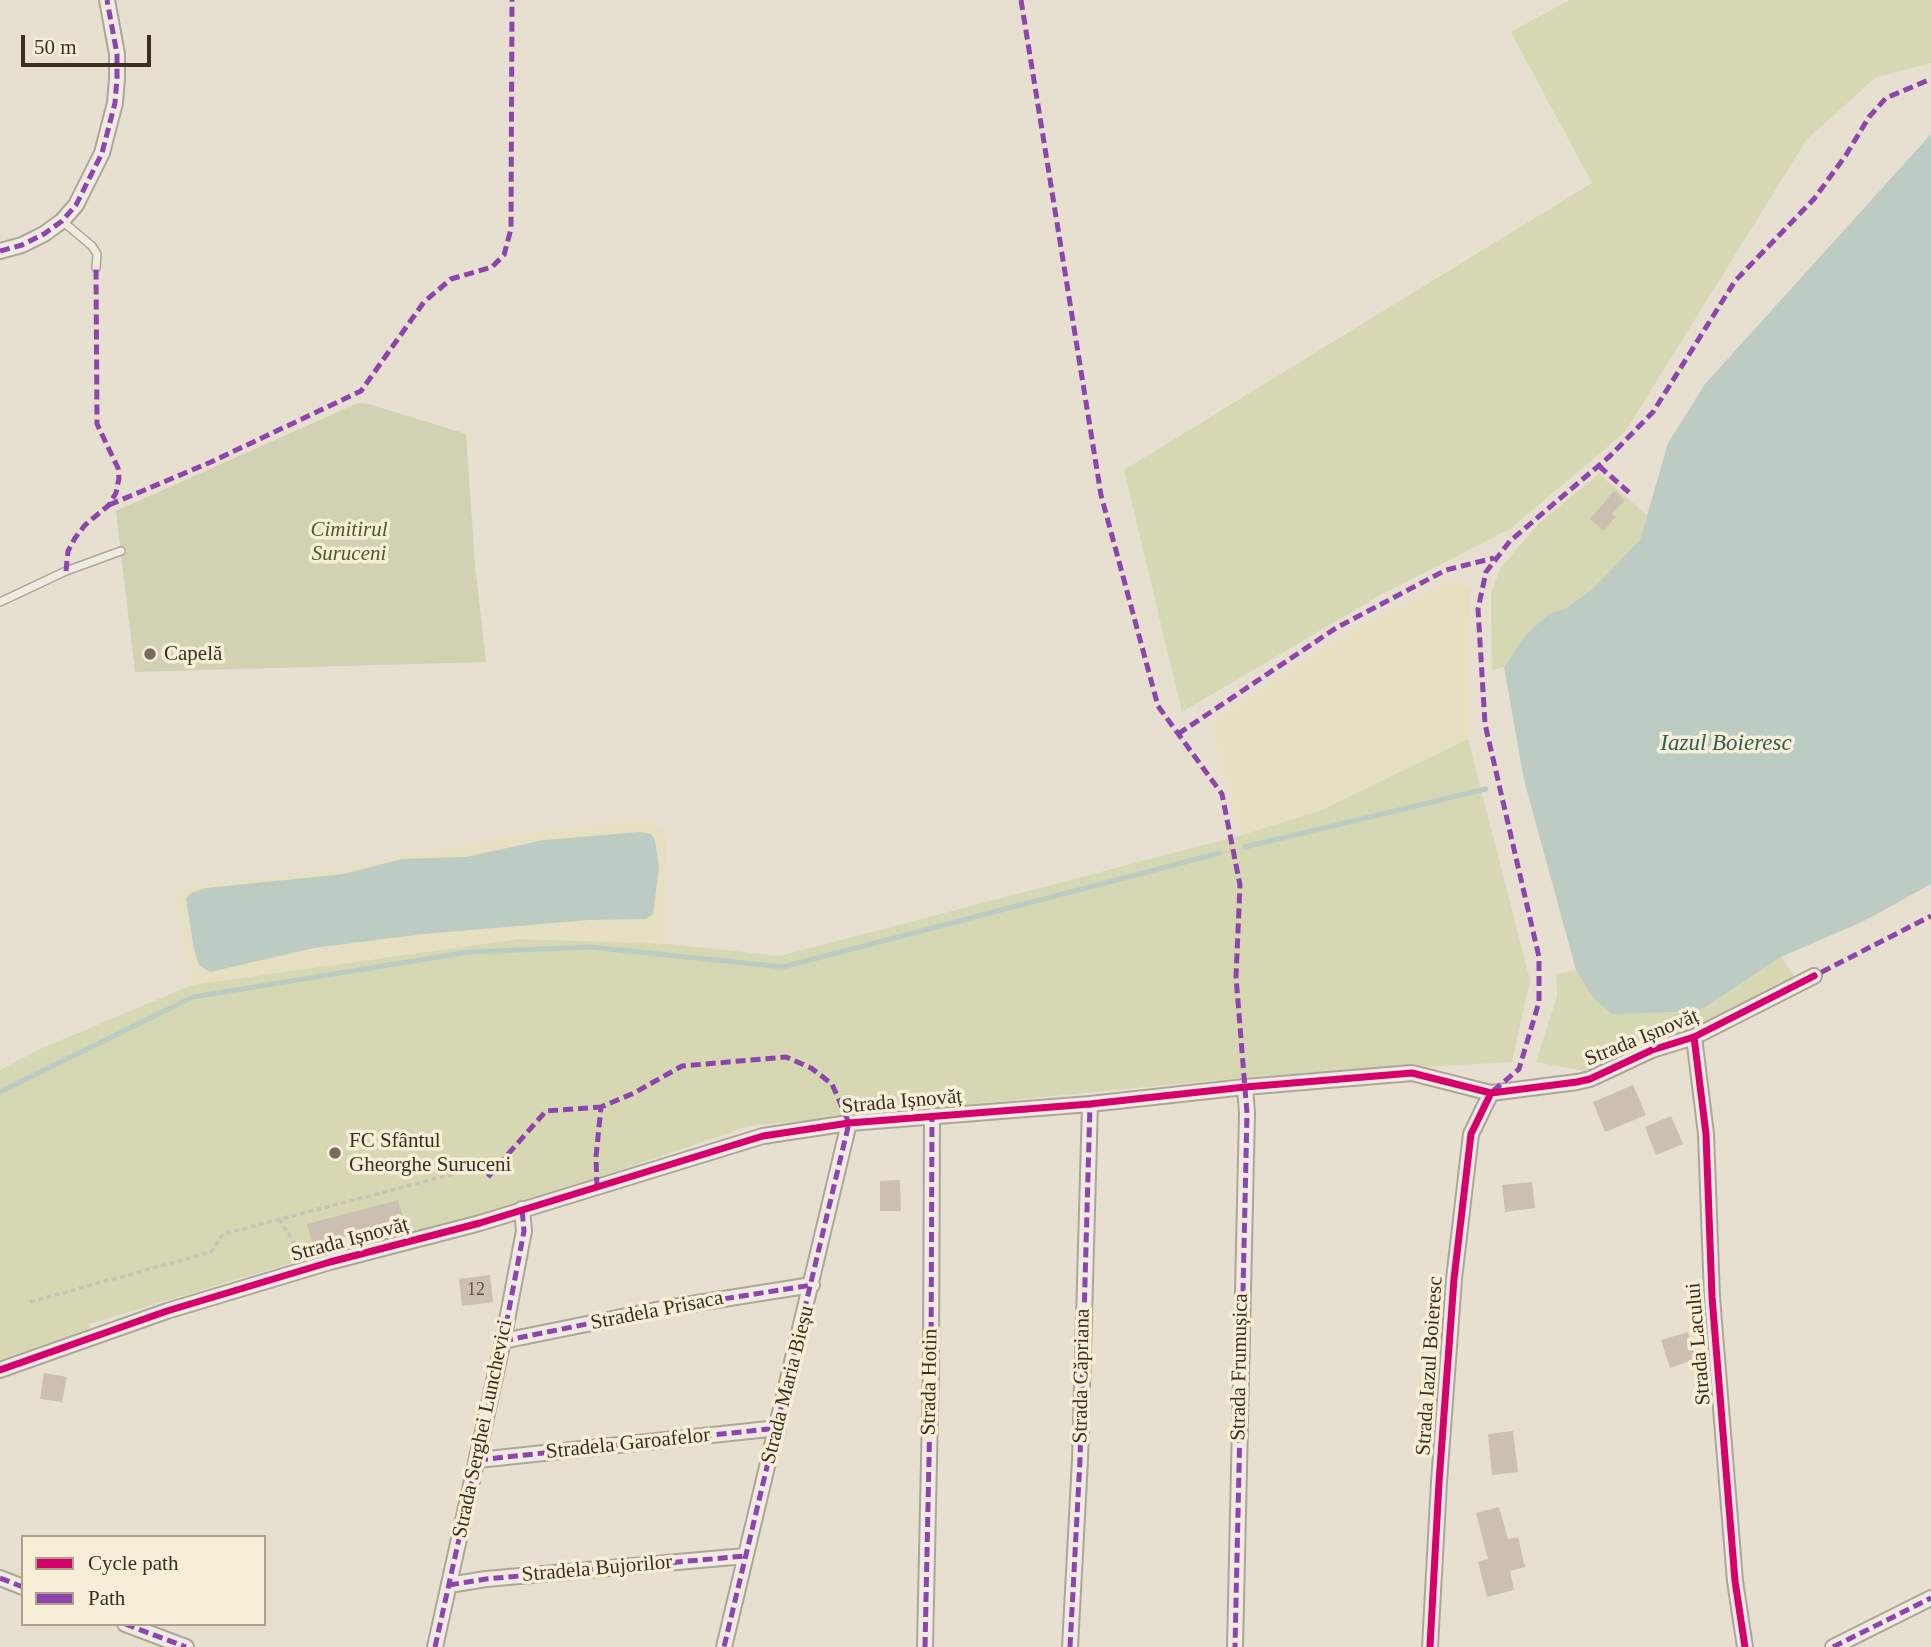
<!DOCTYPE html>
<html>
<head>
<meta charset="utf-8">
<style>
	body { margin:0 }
	#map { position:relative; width:1931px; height:1647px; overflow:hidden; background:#e7e0d1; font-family:Georgia,serif }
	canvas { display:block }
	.legend { position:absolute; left:21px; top:1535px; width:245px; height:91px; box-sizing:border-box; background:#f7eed8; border:2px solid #ada18e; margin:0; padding:9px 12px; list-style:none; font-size:21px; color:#3d2e20 }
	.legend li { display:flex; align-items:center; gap:14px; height:35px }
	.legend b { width:35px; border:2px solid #ada18e }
	.scale { position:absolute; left:21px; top:35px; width:130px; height:32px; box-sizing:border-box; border:4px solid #3d2e20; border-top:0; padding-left:9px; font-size:21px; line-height:24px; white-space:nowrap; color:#3d2e20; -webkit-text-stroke:5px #f7eed8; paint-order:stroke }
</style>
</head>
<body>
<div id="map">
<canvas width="1931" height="1647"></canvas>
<ul class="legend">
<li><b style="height:9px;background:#d6006c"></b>Cycle path</li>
<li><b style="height:9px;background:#8e44ad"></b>Path</li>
</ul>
<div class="scale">50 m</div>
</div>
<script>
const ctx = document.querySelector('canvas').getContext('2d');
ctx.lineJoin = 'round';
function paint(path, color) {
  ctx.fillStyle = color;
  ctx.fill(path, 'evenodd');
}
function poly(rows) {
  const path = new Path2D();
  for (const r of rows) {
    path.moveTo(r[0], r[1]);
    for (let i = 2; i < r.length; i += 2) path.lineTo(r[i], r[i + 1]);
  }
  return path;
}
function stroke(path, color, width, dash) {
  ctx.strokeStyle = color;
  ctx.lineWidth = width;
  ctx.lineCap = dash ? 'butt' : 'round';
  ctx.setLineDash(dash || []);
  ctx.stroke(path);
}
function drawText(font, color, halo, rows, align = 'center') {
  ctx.font = font + ' Georgia,serif';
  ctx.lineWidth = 7;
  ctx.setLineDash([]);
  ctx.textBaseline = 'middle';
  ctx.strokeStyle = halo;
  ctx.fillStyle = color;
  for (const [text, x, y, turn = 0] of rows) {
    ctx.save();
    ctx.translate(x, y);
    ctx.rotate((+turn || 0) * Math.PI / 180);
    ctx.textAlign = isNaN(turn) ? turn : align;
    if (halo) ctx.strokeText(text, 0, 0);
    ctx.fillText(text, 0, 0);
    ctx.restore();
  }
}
paint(poly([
	[1452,580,1470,588,1468,739,1322,810,1242,835,1211,723,1344,635],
	[616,822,651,822,666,834,665,916,669,944,519,939,192,985,175,894,184,887,310,872,438,850,496,838]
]), '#e6dfc2');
paint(poly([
	[1569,0,1931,0,1931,63,1875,78,1807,139,1625,432,1510,529,1384,593,1182,712,1124,470,1592,183,1511,32],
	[1599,474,1647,515,1640,540,1591,590,1568,607,1549,614,1526,634,1504,667,1492,670,1491,593,1500,569,1539,523],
	[1468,739,1530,980,1512,1062,1259,1076,749,1126,562,1190,417,1234,404,1221,313,1245,308,1258,89,1324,90,1329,0,1361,0,1070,40,1049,192,985,519,939,669,944,780,956,1242,835,1322,810],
	[1781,957,1796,979,1684,1035,1607,1055,1585,1071,1536,1062,1557,996,1556,974,1576,970,1594,999,1699,1011]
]), '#d6d7b3');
paint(poly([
	[358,403,369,404,466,434,475,565,486,662,135,672,116,511]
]), '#d1d1b3');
paint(poly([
	[1931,134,1931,884,1864,921,1781,957,1699,1011,1613,1014,1594,999,1576,970,1524,780,1504,667,1526,634,1549,614,1568,607,1591,590,1640,540,1668,443,1705,384],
	[640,832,651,834,655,840,659,868,653,914,646,919,589,920,423,934,314,948,210,972,199,965,194,950,186,898,193,892,207,888,344,874,402,859,466,857,544,840]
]), '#bcccc2');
stroke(poly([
	[1245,847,1486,789],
	[0,1092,193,997,469,952,590,947,783,967,1220,853]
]), '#bcccc2', 5);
paint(poly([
	[1614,491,1625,500,1612,514,1615,517,1604,531,1590,519],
	[1633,1085,1646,1115,1605,1132,1593,1102],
	[1671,1116,1683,1144,1656,1155,1645,1127],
	[900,1180,901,1211,880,1211,880,1181],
	[1532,1182,1535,1208,1505,1212,1502,1185],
	[398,1200,404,1221,313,1245,307,1224],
	[490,1275,493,1302,462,1306,459,1279],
	[1688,1332,1696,1359,1670,1368,1661,1340],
	[44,1373,67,1377,62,1402,40,1399],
	[1513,1431,1518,1472,1492,1475,1488,1434],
	[1499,1507,1508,1539,1518,1537,1525,1567,1510,1571,1514,1590,1487,1597,1478,1562,1488,1559,1476,1513]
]), '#cbbfb2');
const lane = poly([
	[62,221,92,246,97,254,96,268],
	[0,602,66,571,121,551]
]);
const street = poly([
	[0,251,22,245,44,234,62,221,76,205,102,153,115,103,117,78,117,54,107,0],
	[1694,1037,1706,1134,1712,1297,1735,1581,1745,1647],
	[503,1341,666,1308,812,1285],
	[0,1370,167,1311,330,1262,480,1223,763,1136,849,1123,1090,1104,1245,1087,1412,1073,1491,1093,1577,1082,1590,1079,1652,1050,1694,1037,1814,976],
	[478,1460,778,1428],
	[0,1578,23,1587],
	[449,1585,486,1579,745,1556],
	[125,1624,186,1647],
	[435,1647,503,1341,524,1231,522,1209],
	[724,1647,849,1123],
	[925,1647,931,1366,932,1116],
	[1070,1647,1080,1460,1090,1104],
	[1235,1647,1247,1113,1245,1087],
	[1430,1647,1439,1482,1454,1279,1471,1134,1491,1093],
	[1833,1647,1931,1598]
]);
stroke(lane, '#ada599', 10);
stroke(street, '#ada599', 18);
stroke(poly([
	[279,1219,300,1252,305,1253],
	[30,1302,211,1252,223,1234,473,1169]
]), '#c8c2b9', 3.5, [5, 3.5]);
stroke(lane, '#efebe3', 7);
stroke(street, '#efebe3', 14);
stroke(poly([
	[1021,0,1101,495,1158,706,1222,794,1240,885,1236,977,1247,1113,1235,1647],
	[0,251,22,245,44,234,62,221,76,205,102,153,115,103,117,78,117,54,107,0],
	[1599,466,1632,495],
	[109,505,211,462,361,391,424,302,451,279,492,267,504,255,511,229,512,0],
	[66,571,68,551,75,538,85,525,109,505,116,493,119,478,118,468,97,424,96,268],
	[1178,734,1336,628,1446,570,1494,558],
	[1808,979,1931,916],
	[1493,1091,1519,1069,1539,1002,1539,957,1485,724,1478,609,1486,572,1510,541,1610,456,1653,412,1735,281,1814,199,1846,155,1869,117,1886,98,1931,79],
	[488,1177,546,1111,601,1107],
	[597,1187,596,1157,601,1107,634,1093,682,1066,786,1057,811,1068,832,1084,849,1123,724,1647],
	[503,1341,666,1308,812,1285],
	[478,1460,778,1428],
	[0,1578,23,1587],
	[449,1585,486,1579,745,1556],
	[125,1624,186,1647],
	[435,1647,503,1341,524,1231,522,1209],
	[925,1647,931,1366,932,1116],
	[1070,1647,1080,1460,1090,1104],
	[1833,1647,1931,1598]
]), '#8e44ad', 5, [10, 5]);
stroke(poly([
	[1694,1037,1706,1134,1712,1297,1735,1581,1745,1647],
	[0,1370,167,1311,330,1262,480,1223,763,1136,849,1123,1090,1104,1245,1087,1412,1073,1491,1093,1577,1082,1590,1079,1652,1050,1694,1037,1814,976],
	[1430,1647,1439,1482,1454,1279,1471,1134,1491,1093]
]), '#d6006c', 7);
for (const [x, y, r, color] of [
	[150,654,7,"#786c5e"],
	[335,1153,7,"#786c5e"]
]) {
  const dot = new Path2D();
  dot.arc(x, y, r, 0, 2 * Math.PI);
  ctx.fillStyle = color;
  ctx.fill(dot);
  stroke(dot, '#f7eed8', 2.5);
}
drawText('18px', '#605244', null, [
	["12",476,1290]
]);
drawText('italic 21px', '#4d5a26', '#f7eed8', [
	["Cimitirul",349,530],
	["Suruceni",349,554]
]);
drawText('21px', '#3d2e20', '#f7eed8', [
	["Capelă",164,654],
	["FC Sfântul",349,1141],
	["Gheorghe Suruceni",349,1165]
], 'left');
drawText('21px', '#3d2e20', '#f7eed8', [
	["Strada Ișnovăț",1642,1038,-22],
	["Strada Ișnovăț",902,1102,-5],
	["Strada Ișnovăț",350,1240,-15],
	["Stradela Prisaca",657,1311,-11],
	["Strada Lacului",1699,1344,-95],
	["Strada Iazul Boieresc",1430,1366,-86],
	["Strada Frumușica",1240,1367,-89],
	["Strada Căpriana",1082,1376,-89],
	["Strada Hotin",930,1382,-89],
	["Strada Maria Bieșu",788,1385,-76],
	["Strada Serghei Lunchevici",483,1429,-78],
	["Stradela Garoafelor",628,1444,-6],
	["Stradela Bujorilor",597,1569,-5]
]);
drawText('italic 23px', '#2f5d5a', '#f7eed8', [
	["Iazul Boieresc",1726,744]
]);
</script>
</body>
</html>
